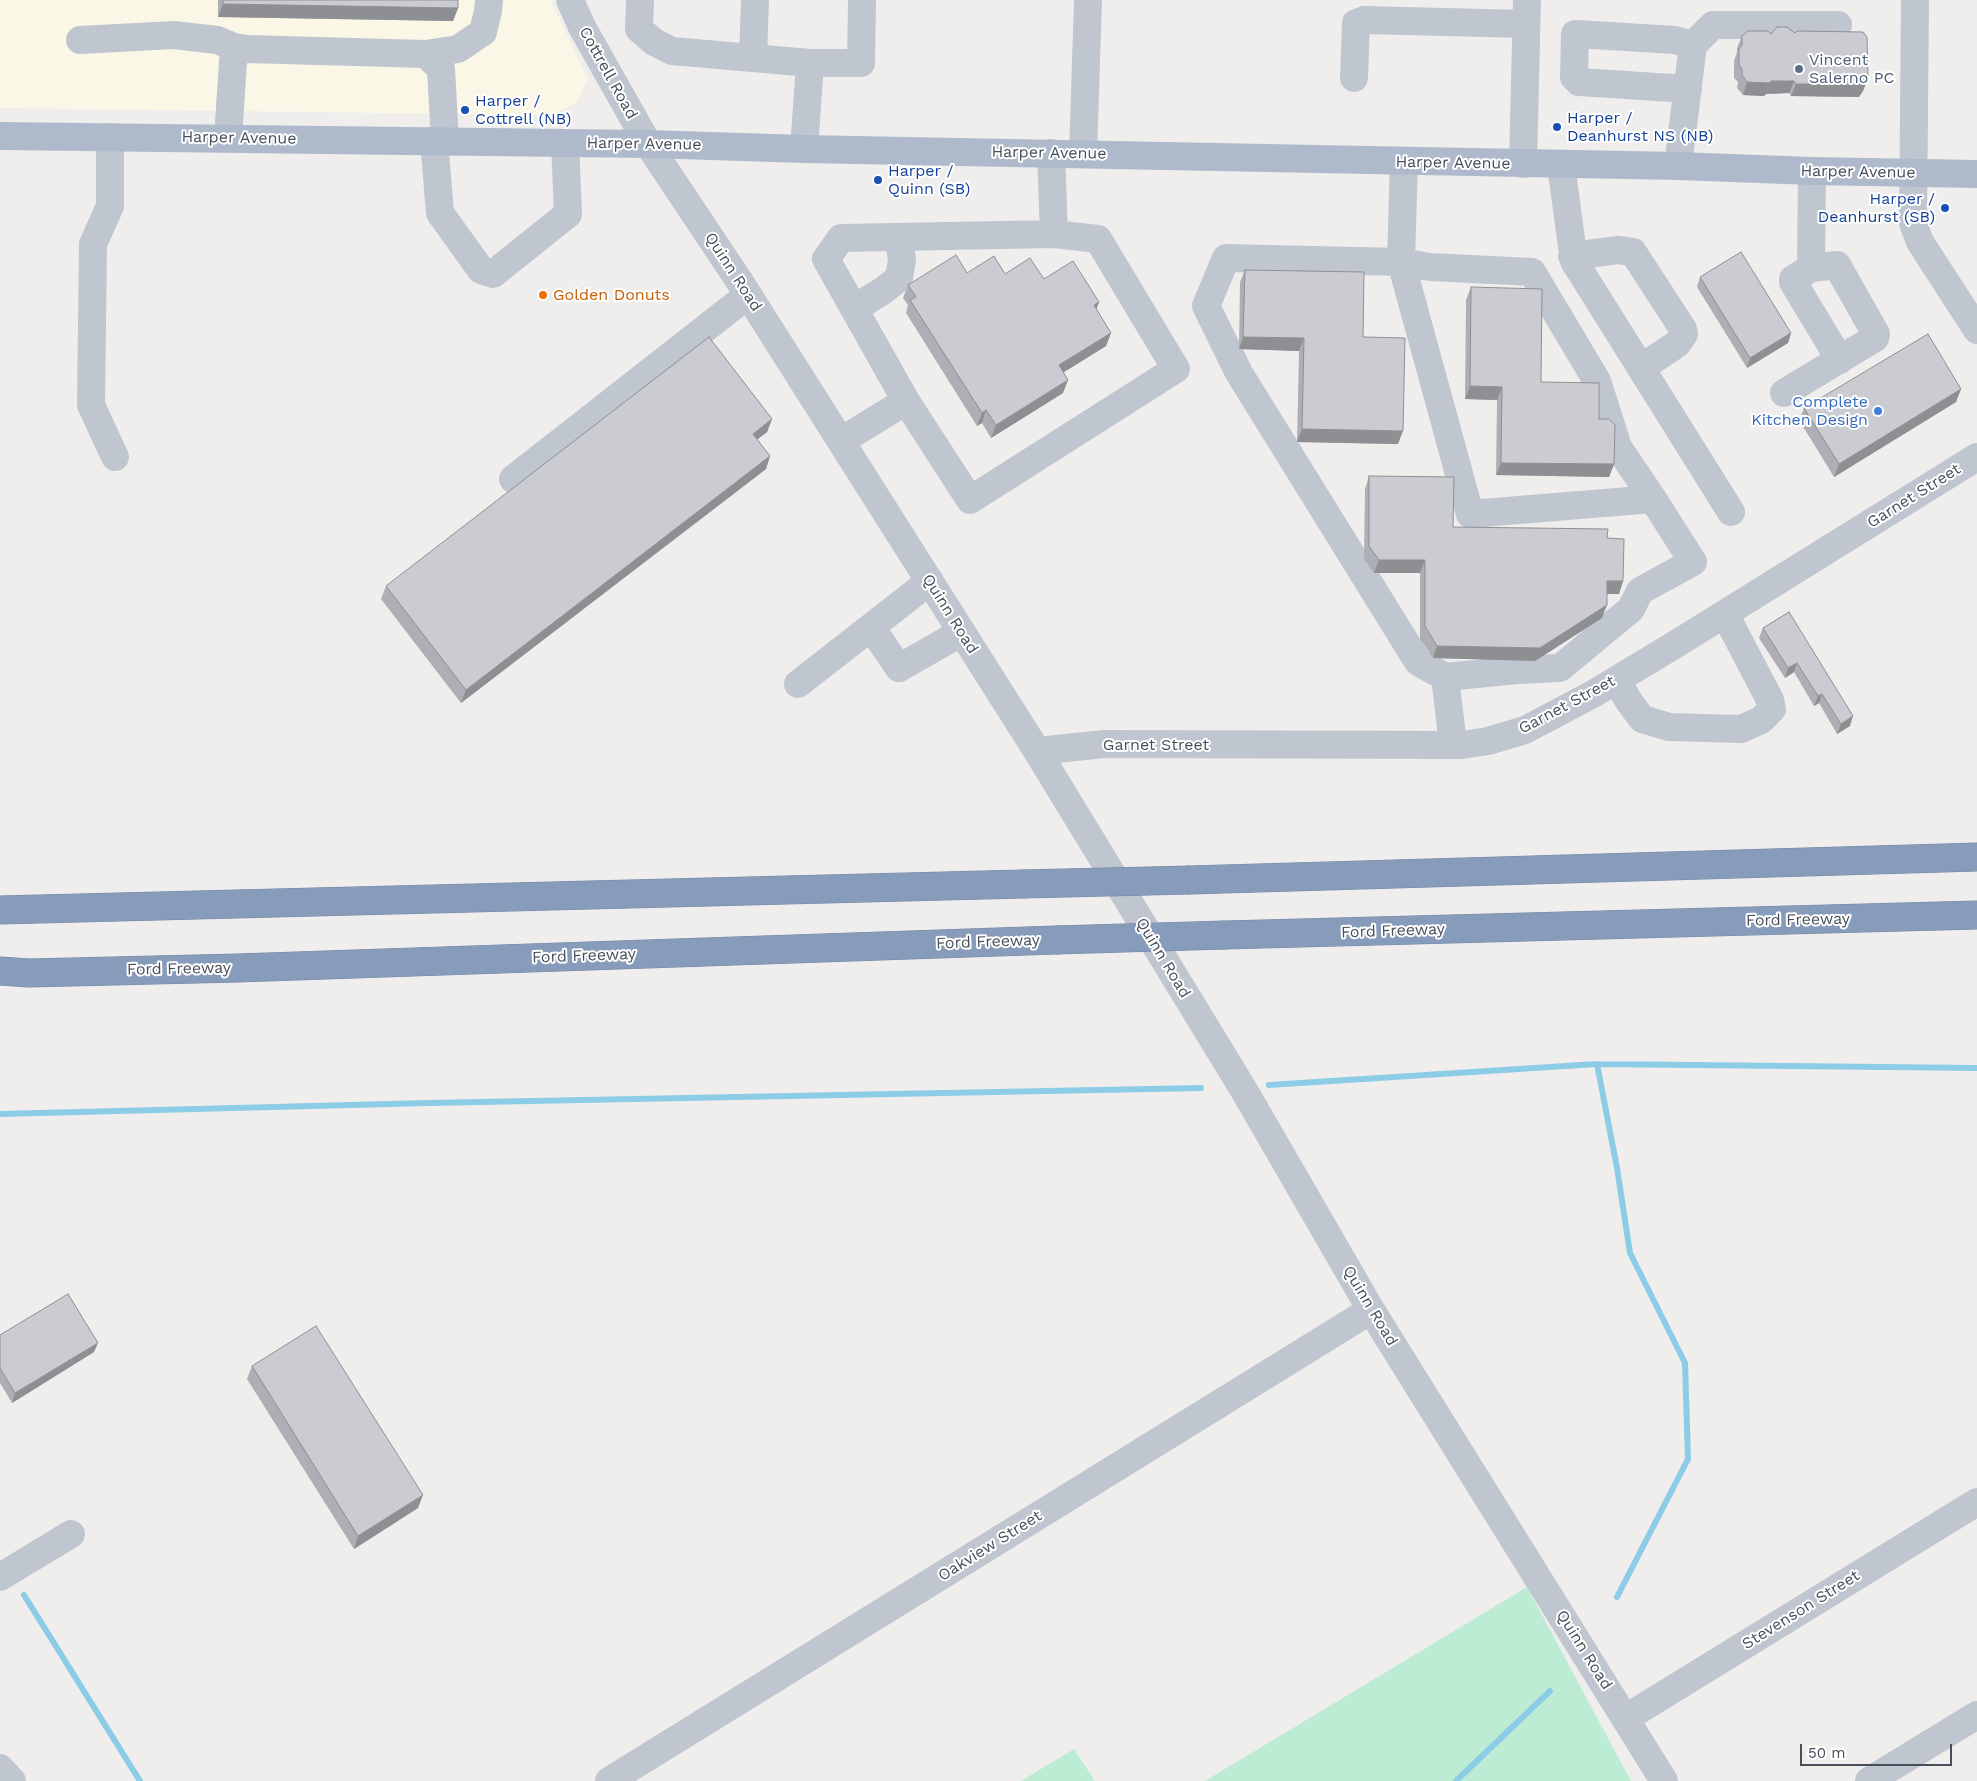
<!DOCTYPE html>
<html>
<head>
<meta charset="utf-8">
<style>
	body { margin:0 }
	#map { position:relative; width:1977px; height:1781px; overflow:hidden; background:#f0eeed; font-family:"Work Sans",sans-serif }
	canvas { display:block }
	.scale { position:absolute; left:1800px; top:1744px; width:152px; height:22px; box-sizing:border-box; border:2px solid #474f5a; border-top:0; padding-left:6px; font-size:15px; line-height:18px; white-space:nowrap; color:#474f5a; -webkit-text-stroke:4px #fff; paint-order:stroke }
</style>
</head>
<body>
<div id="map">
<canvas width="1977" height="1781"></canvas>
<div class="scale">50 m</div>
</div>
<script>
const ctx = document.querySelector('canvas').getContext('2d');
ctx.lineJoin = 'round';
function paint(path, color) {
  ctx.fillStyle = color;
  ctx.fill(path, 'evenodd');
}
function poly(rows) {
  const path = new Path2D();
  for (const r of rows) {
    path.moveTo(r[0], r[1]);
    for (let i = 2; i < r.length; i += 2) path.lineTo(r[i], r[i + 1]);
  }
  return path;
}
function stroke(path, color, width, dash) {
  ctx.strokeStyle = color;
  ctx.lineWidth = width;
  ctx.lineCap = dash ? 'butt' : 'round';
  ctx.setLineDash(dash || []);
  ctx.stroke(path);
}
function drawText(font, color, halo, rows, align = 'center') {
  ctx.font = font + ' "Work Sans",sans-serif';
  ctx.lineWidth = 4;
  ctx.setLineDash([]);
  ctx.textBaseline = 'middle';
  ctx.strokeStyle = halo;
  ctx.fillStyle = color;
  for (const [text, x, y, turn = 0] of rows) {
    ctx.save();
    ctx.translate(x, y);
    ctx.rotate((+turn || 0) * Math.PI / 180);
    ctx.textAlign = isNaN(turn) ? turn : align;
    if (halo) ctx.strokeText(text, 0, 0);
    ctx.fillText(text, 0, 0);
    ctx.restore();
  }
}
paint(poly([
	[0,0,550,0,588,78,577,102,551,115,0,108]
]), '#fbf7e7');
paint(poly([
	[1527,1587,1631,1781,1205,1781],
	[1074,1749,1095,1781,1021,1781]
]), '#bdecd4');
stroke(poly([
	[1597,1064,1617,1168,1630,1253,1685,1363,1688,1459,1617,1597],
	[1269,1085,1597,1064,1977,1068],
	[0,1114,428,1103,1201,1088],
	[24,1595,140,1781],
	[1456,1781,1550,1691]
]), '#8ccce7', 6);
const highway = poly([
	[1190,880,1977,857],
	[0,910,1023,884],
	[1225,935,1977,915],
	[0,971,29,973,238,968,1056,940]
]);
stroke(highway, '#7386a6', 29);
stroke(poly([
	[570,0,582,27,648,144,740,282,1037,751,1245,1092,1371,1310,1664,1781],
	[640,0,639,29,654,42,672,51,810,63],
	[1915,0,1913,223,1920,242,1977,330],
	[80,40,174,35,217,40,234,47],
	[426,54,458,49,483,32,488,11,489,0],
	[753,58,755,0],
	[1354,78,1356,23,1364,20,1526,24],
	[1688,89,1579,82,1574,77,1575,34,1675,40,1693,45],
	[110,137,110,206,93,244,91,405,115,457],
	[228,138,234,47,247,49,426,54,441,69,445,141],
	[434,140,440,213,481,270,493,274,568,214,565,143],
	[804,149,810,63,861,63,862,0],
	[1051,153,1054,234,1098,239,1176,369,970,500,906,401,826,259,841,238,1054,234],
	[1083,154,1088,0],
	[1404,161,1401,262,1226,258,1206,306,1239,373,1418,662,1445,677,1453,745],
	[1523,164,1527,0],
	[1561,165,1574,261,1731,512],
	[1678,166,1693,45,1713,25,1838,25],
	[1572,256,1618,250,1633,252,1683,329,1684,334,1677,344,1641,368],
	[1811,268,1793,279,1793,282,1840,360],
	[855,308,884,290,899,278,902,259,898,238],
	[1784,393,1875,338,1876,334,1837,265,1811,268,1812,171],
	[841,441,906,401],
	[513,479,748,295],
	[871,627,899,668,962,632],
	[1445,677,1518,670,1560,668,1631,609,1640,591,1693,562,1653,499,1618,447,1597,381,1532,272,1430,267,1401,262,1470,514,1653,499],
	[1617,680,1628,700,1642,719,1669,727,1741,729,1761,720,1772,709,1770,700,1725,614],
	[798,684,930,581],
	[1037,751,1104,744,1462,745,1488,741,1525,730,1593,694,1676,644,1977,457],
	[0,1577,71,1534],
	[1626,1718,1977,1502],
	[0,1768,12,1781],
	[609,1781,1371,1310],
	[1869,1781,1977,1715]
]), '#bfc6cf', 28);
stroke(poly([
	[0,136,648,144,804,149,1678,166,1812,171,1977,174]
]), '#aebacb', 28);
stroke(highway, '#879bba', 28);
const highwayBridge = poly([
	[1023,884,1190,880],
	[1056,940,1225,935]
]);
stroke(highwayBridge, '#7386a6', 29, []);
stroke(highwayBridge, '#879bba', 28);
paint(poly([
	[218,0,458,0,458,8,453,21,218,17],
	[1771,34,1863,91,1859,97,1791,96,1789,93,1766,94,1764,96,1743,95,1737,88,1738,82,1734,78,1734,61,1737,52,1737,48,1742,36],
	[1245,270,1363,337,1398,444,1297,442,1299,351,1239,349,1240,282],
	[967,273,1005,274,1044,279,1099,302,1096,310,1111,333,1106,346,1063,373,1063,393,991,438,982,423,977,426,906,313,908,305,903,298,908,285],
	[1700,277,1791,333,1788,343,1747,368,1697,287],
	[1471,287,1541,382,1599,419,1614,464,1609,477,1496,475,1497,400,1465,399,1466,300],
	[1961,389,1956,402,1834,477,1799,420,1804,408],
	[772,419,767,432,757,440,770,456,766,469,461,703,381,599,386,586],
	[1369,476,1453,527,1607,538,1623,581,1619,594,1607,594,1602,618,1535,661,1433,658,1420,639,1420,573,1374,573,1364,559,1365,489],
	[1789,612,1850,726,1837,734,1819,703,1814,706,1794,672,1785,678,1759,638,1763,628],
	[0,1335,94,1352,12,1403,0,1383],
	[252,1366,418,1508,354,1549,247,1379]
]), '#aeafb5');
paint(poly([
	[223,4,458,8,453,21,218,17],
	[1868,79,1863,91,1859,97,1791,96,1796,84],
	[1771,81,1794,81,1789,93,1766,94,1764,96,1743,95,1747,82],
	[1099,302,1094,315,1094,305],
	[1111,333,1106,346,1054,378,1059,365],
	[1791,333,1788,343,1747,368,1750,358],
	[1243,337,1304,338,1299,351,1239,349],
	[1068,380,1063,393,991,438,996,425],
	[1470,386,1502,387,1497,400,1465,399],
	[1961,389,1956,402,1834,477,1839,464],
	[986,410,982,423,977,426,982,413],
	[772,419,767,432,748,446,753,434],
	[1302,429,1403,431,1398,444,1297,442],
	[770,456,766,469,461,703,466,690],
	[1501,463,1614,464,1609,477,1496,475],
	[1379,560,1425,560,1420,573,1374,573],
	[1607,581,1623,581,1619,594,1602,594],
	[1607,605,1602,618,1535,661,1433,658,1437,646],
	[1797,663,1794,672,1785,678,1788,668],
	[1822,694,1819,703,1814,706,1818,696],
	[1853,716,1850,726,1837,734,1841,724],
	[98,1343,94,1352,12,1403,15,1393],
	[423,1495,418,1508,354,1549,358,1536]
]), '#8d8f93');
const building = poly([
	[223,0,458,0,458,8,223,4,223,0],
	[1777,27,1787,27,1795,33,1797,31,1863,32,1867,37,1868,79,1863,84,1796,84,1794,81,1771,81,1769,83,1747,82,1742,75,1742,69,1739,65,1739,49,1742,45,1742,36,1748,31,1768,31,1771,34,1777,27],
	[1741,252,1791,333,1750,358,1700,277,1741,252],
	[956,255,967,273,994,256,1005,274,1030,258,1044,279,1073,261,1099,302,1094,305,1111,333,1059,365,1068,380,996,425,986,410,982,413,910,300,916,297,908,285,956,255],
	[1245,270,1364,272,1363,337,1405,338,1403,431,1302,429,1304,338,1243,337,1245,270],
	[1471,287,1542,289,1541,382,1599,383,1599,419,1609,419,1615,425,1614,464,1501,463,1502,387,1470,386,1471,287],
	[1928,334,1961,389,1839,464,1804,408,1928,334],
	[709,337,772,419,753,434,770,456,466,690,386,586,709,337],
	[1369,476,1454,477,1453,527,1608,529,1607,538,1624,539,1623,581,1607,581,1607,605,1540,648,1437,646,1425,626,1425,560,1379,560,1369,546,1369,476],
	[1789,612,1853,716,1841,724,1822,694,1818,696,1797,663,1788,668,1763,628,1789,612],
	[68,1294,98,1343,15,1393,0,1368,0,1335,68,1294],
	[316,1326,423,1495,358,1536,252,1366,316,1326]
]);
paint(building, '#caccd2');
stroke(building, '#8d8f93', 1);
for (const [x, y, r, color] of [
	[1799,69,5,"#5c6f8a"],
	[465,110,5,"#1a4fb4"],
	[1557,127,5,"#1a4fb4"],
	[878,180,5,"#1a4fb4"],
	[1945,208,5,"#1a4fb4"],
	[543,295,5,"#e8710a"],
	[1878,411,5,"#3f7fe0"]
]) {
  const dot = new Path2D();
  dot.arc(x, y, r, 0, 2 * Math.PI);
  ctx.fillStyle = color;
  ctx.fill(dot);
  stroke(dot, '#fff', 2);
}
drawText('16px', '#4e5e75', '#fff', [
	["Vincent",1809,60],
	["Salerno PC",1809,78]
], 'left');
drawText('16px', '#474f5a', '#fff', [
	["Cottrell Road",608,73,61],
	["Harper Avenue",239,138,1],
	["Harper Avenue",644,144,1],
	["Harper Avenue",1049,153,1],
	["Harper Avenue",1453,163,1],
	["Harper Avenue",1858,172,1],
	["Quinn Road",733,272,57],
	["Garnet Street",1914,496,-32],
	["Quinn Road",950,614,58],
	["Garnet Street",1567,705,-28],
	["Garnet Street",1156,745],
	["Ford Freeway",1798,920,-1],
	["Ford Freeway",1393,931,-2],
	["Ford Freeway",988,942,-2],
	["Ford Freeway",584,956,-2],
	["Quinn Road",1163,958,59],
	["Ford Freeway",179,969,-1],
	["Quinn Road",1370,1306,59],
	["Oakview Street",990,1546,-32],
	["Stevenson Street",1801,1610,-32],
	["Quinn Road",1584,1650,58]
]);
drawText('16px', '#164399', '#fff', [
	["Harper /",475,101],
	["Cottrell (NB)",475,119],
	["Harper /",1567,118],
	["Deanhurst NS (NB)",1567,136],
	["Harper /",888,171],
	["Quinn (SB)",888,189],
	["Harper /",1935,199,"right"],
	["Deanhurst (SB)",1935,217,"right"]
], 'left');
drawText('16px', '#c56008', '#fff', [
	["Golden Donuts",553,295]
], 'left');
drawText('16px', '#366cbe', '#fff', [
	["Complete",1868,402],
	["Kitchen Design",1868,420]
], 'right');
</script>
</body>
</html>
